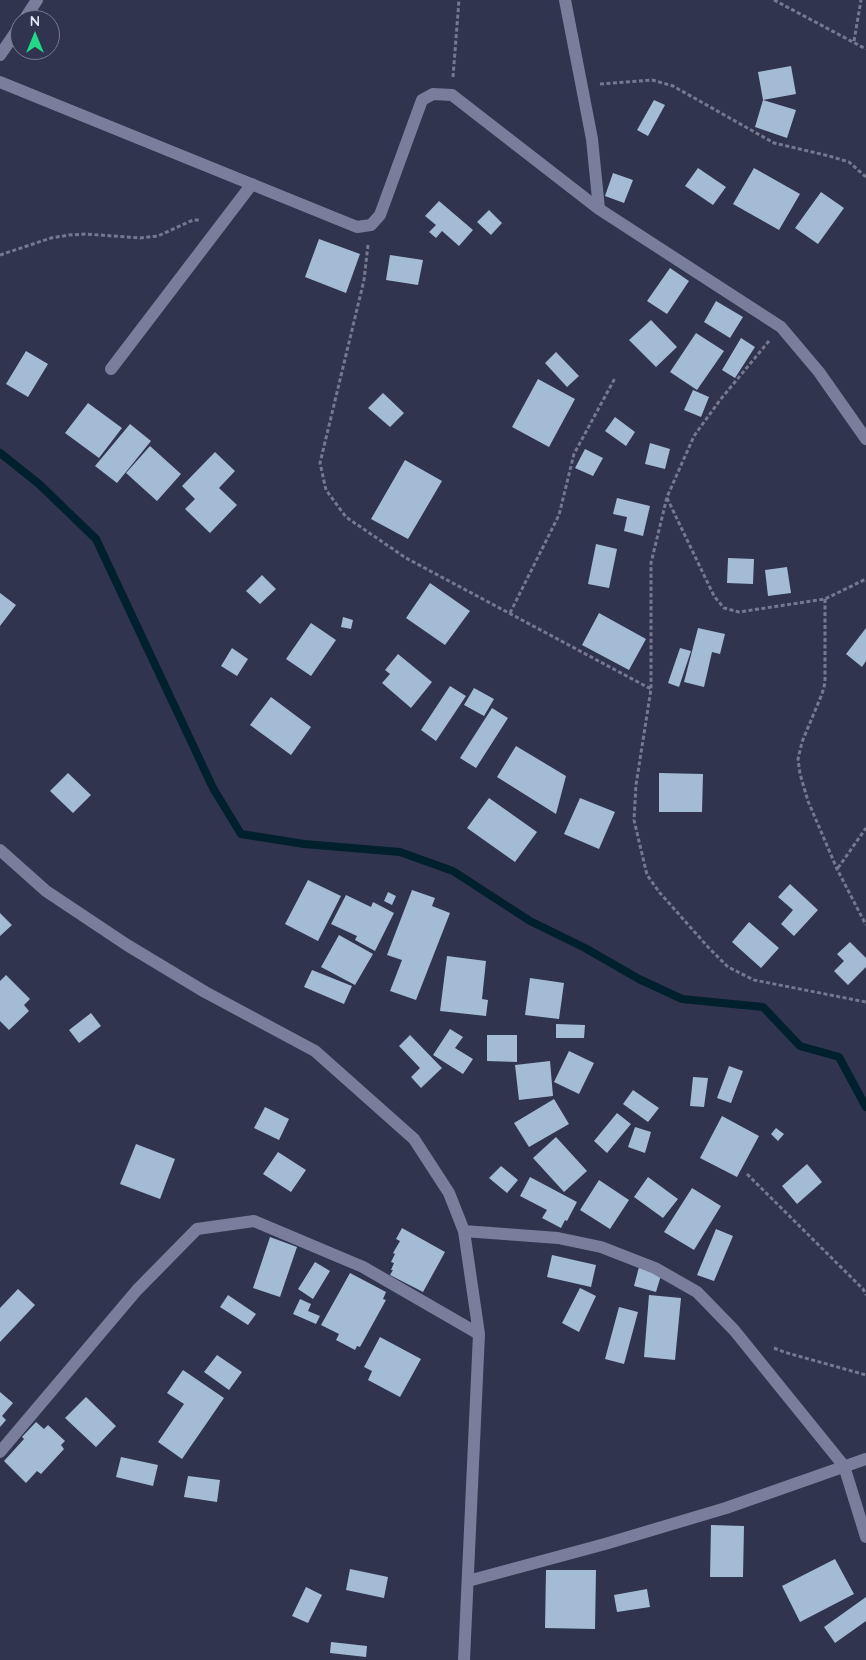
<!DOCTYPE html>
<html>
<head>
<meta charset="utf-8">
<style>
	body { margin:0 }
	#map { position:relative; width:866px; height:1660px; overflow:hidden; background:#30344e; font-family:Quicksand,sans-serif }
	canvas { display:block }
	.north { position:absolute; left:10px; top:10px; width:50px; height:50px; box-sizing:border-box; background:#30344e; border:1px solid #787c92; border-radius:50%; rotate:0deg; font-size:14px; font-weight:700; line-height:20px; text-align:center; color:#e3e7f7 }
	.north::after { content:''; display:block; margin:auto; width:18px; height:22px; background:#21d887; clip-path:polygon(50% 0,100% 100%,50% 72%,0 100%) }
</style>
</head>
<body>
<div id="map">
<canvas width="866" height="1660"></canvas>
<div class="north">N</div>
</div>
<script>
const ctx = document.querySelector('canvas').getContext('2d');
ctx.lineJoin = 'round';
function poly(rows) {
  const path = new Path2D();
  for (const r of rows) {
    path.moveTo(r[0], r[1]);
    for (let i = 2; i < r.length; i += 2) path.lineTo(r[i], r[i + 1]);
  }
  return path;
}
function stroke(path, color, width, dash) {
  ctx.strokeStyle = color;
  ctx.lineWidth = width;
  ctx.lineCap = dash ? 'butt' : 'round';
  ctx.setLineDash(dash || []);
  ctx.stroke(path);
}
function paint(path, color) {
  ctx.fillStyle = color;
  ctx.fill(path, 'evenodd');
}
stroke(poly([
	[0,453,39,484,96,539,213,788,241,834,304,844,400,852,453,871,530,921,585,948,639,979,682,999,763,1007,800,1046,839,1057,866,1107]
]), '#00202d', 8);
paint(poly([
	[791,66,796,94,763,100,796,110,787,138,755,127,763,100,758,72],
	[654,100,665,105,648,136,637,130],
	[698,168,726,187,713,205,685,186],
	[754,168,800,194,779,230,733,204],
	[613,173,633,180,624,203,605,196],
	[821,192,844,208,818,244,795,228],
	[439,201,473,230,459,246,442,231,436,238,429,232,436,225,425,216],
	[489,210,502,223,491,235,477,222],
	[319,239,360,254,346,293,305,277],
	[390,255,423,260,418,285,386,280],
	[670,268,689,281,667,314,647,301],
	[716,301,743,317,730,338,704,322],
	[651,320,677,347,656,367,629,340],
	[696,333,724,351,697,390,670,372],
	[741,338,755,347,735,378,722,370],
	[26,351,48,364,28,397,6,384],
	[556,352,579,376,567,387,545,363],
	[538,379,575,399,549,447,512,427],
	[693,390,709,397,701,417,684,410],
	[383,393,404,413,390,427,368,408],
	[88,403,122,428,99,458,65,433],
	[615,417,635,432,626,446,605,431],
	[130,424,151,441,117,483,95,466],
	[650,443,670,449,665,469,645,464],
	[150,446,181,474,157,501,126,473],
	[585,449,603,458,593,476,575,468],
	[215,452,235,471,219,488,237,505,210,533,185,509,195,499,182,486],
	[405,460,442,481,408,539,371,519],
	[617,498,650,506,643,536,624,531,627,517,613,514],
	[596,544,617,549,609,588,588,584],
	[728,558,754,559,753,584,727,583],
	[787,567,791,593,768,596,765,570],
	[262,575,276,589,260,604,246,591],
	[430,583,470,611,445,645,406,618],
	[0,593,16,605,0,626],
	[599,613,646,639,629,670,582,645],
	[343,617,353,620,351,629,341,627],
	[311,623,336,640,311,676,286,659],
	[698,628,725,634,720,654,712,652,704,687,684,682],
	[866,628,866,661,862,667,846,654],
	[232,648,248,659,237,676,221,666],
	[680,648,691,651,679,687,668,683],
	[398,654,432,682,411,708,382,683,390,674,385,670],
	[450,686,466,696,436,741,421,730],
	[474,688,494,699,484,716,464,705],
	[271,697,311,727,291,755,250,725],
	[492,708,508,718,476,768,460,758],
	[516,746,566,776,556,814,497,777],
	[68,773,91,795,73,813,50,791],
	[659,773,703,774,702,812,659,812],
	[489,798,537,832,515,862,467,828],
	[580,798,615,812,599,849,564,834],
	[308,880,341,896,318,941,285,924],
	[790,884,818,910,794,936,781,924,793,910,778,897],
	[412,890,435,898,432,906,450,913,416,1000,390,991,402,960,387,955],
	[388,892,396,896,392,905,384,901],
	[346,895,371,907,373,902,394,913,375,951,355,940,357,936,331,924],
	[0,913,12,925,0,936],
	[749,922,779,948,761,968,732,942],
	[339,935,373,954,355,985,321,967],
	[850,942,866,958,866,967,848,985,834,971,844,961,837,954],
	[447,956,486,961,482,999,488,1000,486,1016,440,1011],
	[312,970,352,986,344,1004,304,987],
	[6,975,30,999,24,1005,29,1011,9,1030,0,1021,0,981],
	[530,978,564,983,559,1019,525,1015],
	[91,1013,101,1026,79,1043,69,1030],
	[556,1024,585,1025,584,1038,556,1038],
	[450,1029,463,1037,455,1048,473,1059,463,1074,433,1055],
	[410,1035,442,1068,421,1088,411,1077,420,1068,399,1046],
	[487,1035,517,1035,517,1062,487,1061],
	[569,1051,594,1063,579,1094,554,1082],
	[550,1061,553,1096,519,1100,515,1065],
	[729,1066,743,1071,731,1103,717,1098],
	[693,1077,708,1078,704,1107,690,1106],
	[633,1090,659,1108,648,1122,623,1104],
	[554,1099,569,1124,529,1147,514,1123],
	[265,1107,289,1119,279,1140,254,1128],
	[617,1113,631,1124,607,1153,594,1141],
	[722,1116,759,1136,737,1177,700,1158],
	[635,1127,651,1132,645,1153,628,1147],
	[776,1128,784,1134,778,1141,771,1134],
	[556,1137,587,1171,564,1192,533,1158],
	[136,1144,175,1159,160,1199,120,1184],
	[278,1152,306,1170,291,1192,263,1174],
	[807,1164,822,1182,797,1204,782,1186],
	[501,1166,518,1180,507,1193,489,1178],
	[530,1177,577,1202,567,1221,565,1220,561,1228,542,1218,547,1210,520,1196],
	[648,1177,678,1199,663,1218,634,1197],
	[599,1180,629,1200,610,1229,580,1210],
	[692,1188,721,1206,694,1250,664,1232],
	[402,1228,445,1252,423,1292,390,1275,393,1270,391,1270,394,1263,391,1262,395,1254,393,1253,400,1241,396,1239],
	[716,1229,733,1236,714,1281,697,1275],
	[270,1237,297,1247,280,1297,253,1288],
	[552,1255,596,1265,591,1287,547,1277],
	[315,1262,330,1271,313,1299,298,1289],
	[639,1267,662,1272,656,1292,634,1286],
	[350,1273,386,1292,383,1299,386,1300,360,1347,357,1346,355,1350,336,1340,339,1334,321,1325],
	[580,1288,596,1296,579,1332,562,1323],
	[18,1289,35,1305,0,1342,0,1308],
	[228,1295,256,1314,248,1325,220,1307],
	[649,1295,681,1298,675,1360,644,1357],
	[300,1299,311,1304,308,1311,320,1316,316,1324,293,1314],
	[619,1307,638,1312,624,1364,605,1359],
	[380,1337,421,1359,400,1397,368,1380,372,1371,364,1367],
	[217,1355,242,1372,229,1390,204,1372],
	[183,1370,224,1398,182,1459,158,1442,184,1404,167,1393],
	[0,1392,13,1403,2,1416,6,1420,0,1427],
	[86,1397,116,1426,96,1447,65,1418],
	[36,1422,44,1429,48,1425,65,1441,61,1445,64,1449,41,1474,37,1471,26,1483,4,1461,24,1439,22,1437],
	[121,1457,158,1465,153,1486,116,1477],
	[188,1476,220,1480,217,1502,184,1497],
	[711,1525,744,1526,743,1577,710,1577],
	[835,1559,854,1594,800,1622,782,1586],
	[350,1569,388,1577,384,1598,346,1590],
	[546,1570,596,1570,595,1629,545,1628],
	[306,1587,322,1595,308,1623,292,1616],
	[647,1589,650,1607,617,1612,614,1595],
	[866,1597,866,1621,835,1643,824,1627],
	[331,1642,367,1646,366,1657,330,1653]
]), '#a4bbd6');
stroke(poly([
	[774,0,866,49],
	[854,41,861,0],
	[453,77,459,0],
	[600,84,652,80,673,86,774,143,829,156,849,162,866,177],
	[368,245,364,280,320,463,326,490,346,517,406,558,651,689],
	[0,255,51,238,69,235,86,234,140,238,158,236,193,220,200,220],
	[769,341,720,400,694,436,667,497,651,563,651,689,636,785,634,820,647,875,660,893,708,947,728,967,754,980,866,1002],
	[667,498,714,596,724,608,739,612,825,599,866,579],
	[825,599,825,683,822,694,802,742,798,759,800,774,808,801,837,869,866,925],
	[510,613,559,515,574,454,615,378],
	[838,868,866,828],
	[747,1174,863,1289,866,1295],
	[774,1348,784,1352,866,1375]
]), '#757990', 3, [4, 2.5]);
stroke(poly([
	[565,0,592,139,599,209],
	[24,20,37,0],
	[0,55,20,26],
	[0,82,357,227,371,225,380,215,422,100,433,94,452,95,599,209,781,327,819,372,866,439],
	[111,369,252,184],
	[0,850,46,891,127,945,205,992,315,1051,414,1139,449,1193,464,1231,479,1334,464,1660],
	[464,1231,558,1238,601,1247,655,1268,697,1292,734,1330,844,1466,866,1537],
	[0,1452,137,1290,197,1229,254,1221,363,1267,479,1334],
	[468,1581,605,1544,726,1508,866,1459]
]), '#797e9c', 12);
</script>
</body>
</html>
